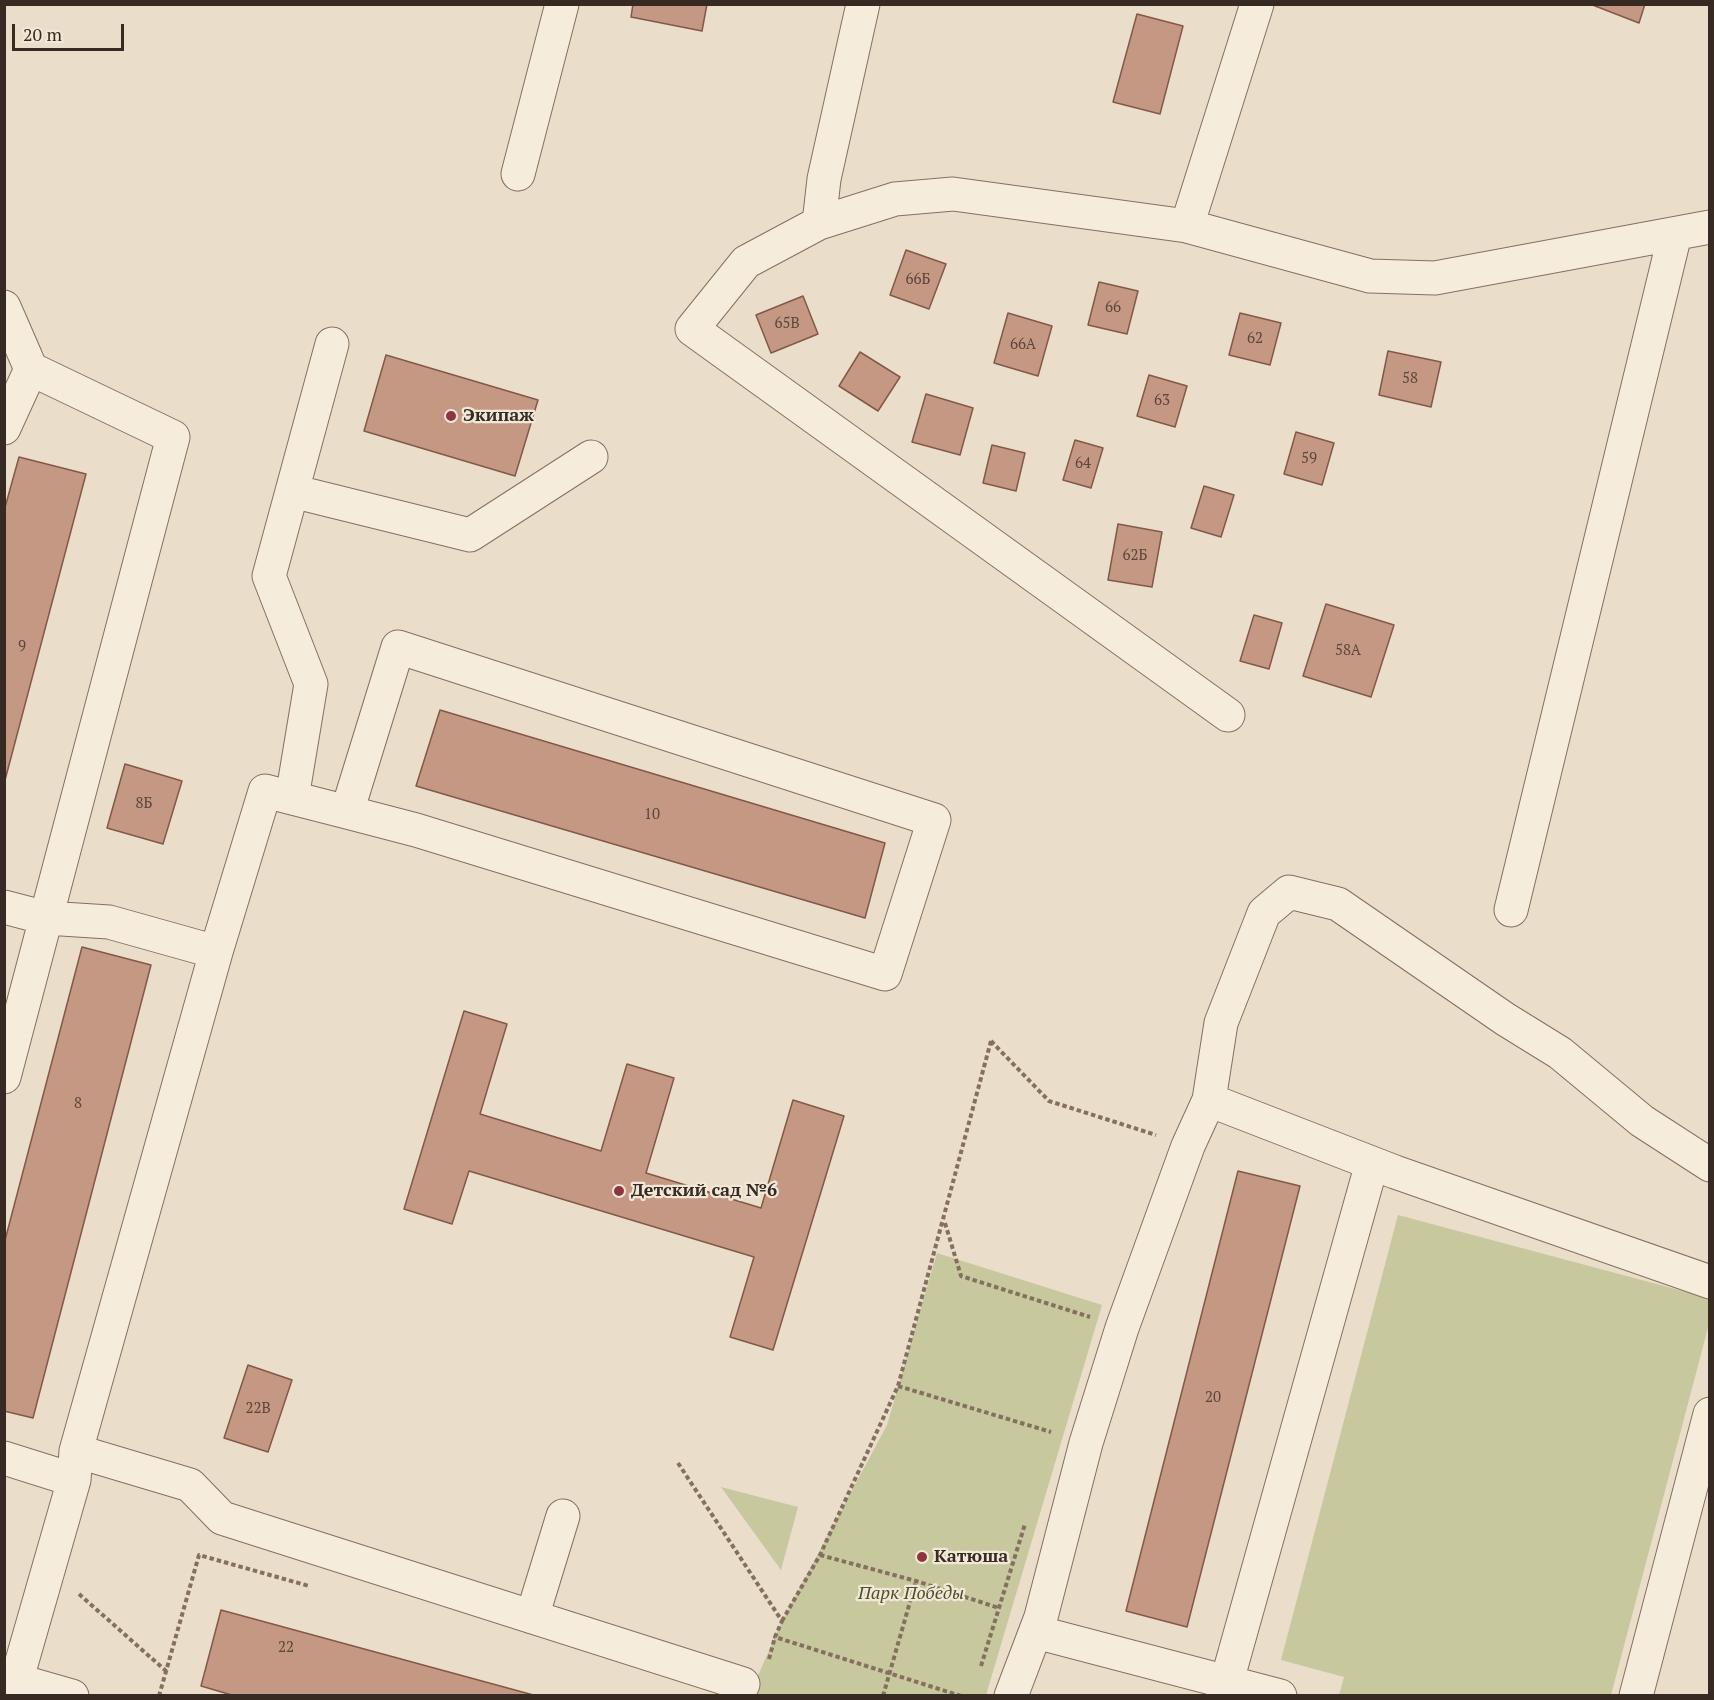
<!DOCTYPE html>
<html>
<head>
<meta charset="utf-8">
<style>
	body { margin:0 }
	#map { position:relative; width:1714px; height:1700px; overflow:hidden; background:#eaddc9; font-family:"PT Serif",serif }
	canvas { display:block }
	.frame { position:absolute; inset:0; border:6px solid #372a22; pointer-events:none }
	.scale { position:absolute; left:12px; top:24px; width:112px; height:27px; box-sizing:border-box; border:3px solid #372a22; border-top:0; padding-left:8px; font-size:18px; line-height:21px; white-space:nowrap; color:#372a22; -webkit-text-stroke:4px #f2e8d8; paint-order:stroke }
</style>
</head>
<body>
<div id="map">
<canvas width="1714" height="1700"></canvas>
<div class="frame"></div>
<div class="scale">20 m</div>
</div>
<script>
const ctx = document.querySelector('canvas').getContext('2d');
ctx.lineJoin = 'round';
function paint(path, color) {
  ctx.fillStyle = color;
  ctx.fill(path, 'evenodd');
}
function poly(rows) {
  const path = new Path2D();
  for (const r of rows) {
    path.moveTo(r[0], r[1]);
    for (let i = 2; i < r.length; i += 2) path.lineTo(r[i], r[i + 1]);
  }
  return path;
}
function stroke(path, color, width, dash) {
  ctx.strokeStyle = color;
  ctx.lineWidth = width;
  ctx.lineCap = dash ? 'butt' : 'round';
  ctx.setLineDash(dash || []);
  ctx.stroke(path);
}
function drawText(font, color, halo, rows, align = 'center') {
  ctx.font = font + ' "PT Serif",serif';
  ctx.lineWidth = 4.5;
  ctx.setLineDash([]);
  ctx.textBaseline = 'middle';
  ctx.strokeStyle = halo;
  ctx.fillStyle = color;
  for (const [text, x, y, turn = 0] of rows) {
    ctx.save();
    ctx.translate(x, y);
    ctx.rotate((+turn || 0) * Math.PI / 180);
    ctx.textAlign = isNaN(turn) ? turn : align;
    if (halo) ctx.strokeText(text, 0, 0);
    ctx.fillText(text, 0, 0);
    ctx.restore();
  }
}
paint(poly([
	[1398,1215,1709,1298,1709,1324,1611,1695,1339,1695,1344,1677,1281,1660],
	[937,1253,1102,1305,986,1695,749,1696,782,1621,887,1425],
	[721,1487,798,1507,781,1570]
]), '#c7c89e');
const building = poly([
	[633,4,707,4,702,31,631,17,633,4],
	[1590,4,1645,4,1639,23,1590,4],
	[1137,14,1183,26,1160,114,1113,102,1137,14],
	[906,250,946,264,929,309,890,295,906,250],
	[1099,282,1138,291,1127,334,1088,325,1099,282],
	[803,296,818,334,771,353,756,315,803,296],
	[1008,313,1052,326,1038,376,994,363,1008,313],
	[1240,313,1281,323,1270,365,1229,355,1240,313],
	[1388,351,1441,362,1431,407,1379,395,1388,351],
	[860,352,900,377,878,411,839,386,860,352],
	[386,355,538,400,515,476,364,431,386,355],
	[1149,375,1187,386,1175,427,1137,416,1149,375],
	[926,394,973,408,960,455,912,442,926,394],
	[1296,432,1334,443,1322,485,1284,474,1296,432],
	[1075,440,1103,448,1091,488,1063,480,1075,440],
	[992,445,1025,453,1016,491,983,483,992,445],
	[19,457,86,474,4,784,4,511,19,457],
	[1204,486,1234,495,1221,537,1191,528,1204,486],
	[1118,524,1162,532,1152,587,1108,580,1118,524],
	[1326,604,1394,625,1371,697,1303,676,1326,604],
	[1254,615,1282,623,1269,669,1240,661,1254,615],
	[440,710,885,843,865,918,416,786,440,710],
	[125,764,182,781,163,844,107,828,125,764],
	[82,947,151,965,33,1418,4,1411,4,1244,82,947],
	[464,1011,507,1024,480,1114,601,1151,627,1064,674,1078,646,1173,761,1208,793,1100,844,1116,773,1350,730,1337,754,1257,469,1171,452,1224,404,1209,464,1011],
	[1238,1171,1300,1186,1187,1627,1126,1611,1238,1171],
	[248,1365,292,1380,268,1452,224,1438,248,1365],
	[221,1610,537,1696,235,1696,201,1686,221,1610]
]);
paint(building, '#c49883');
stroke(building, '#825948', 1.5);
const minor = poly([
	[518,174,562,4],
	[819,223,824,179,863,4],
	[1187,226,1257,4],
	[4,307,31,369,4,428],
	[31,369,173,437,46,918,109,922,216,952,76,1451,74,1480],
	[292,491,470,535,591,457],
	[1228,715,692,329,746,262,819,223,895,199,953,194,1187,226,1370,276,1435,278,1710,227],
	[292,798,311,684,269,576,332,344],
	[4,907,46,918,4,1077],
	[1511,910,1675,234],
	[216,952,265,791,347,812,416,830,885,974,934,820,398,647,347,812],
	[1209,1100,1221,1023,1264,913,1289,892,1338,904,1505,1019,1560,1053,1642,1121,1710,1165],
	[76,1451,190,1485,222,1518,743,1684,737,1696],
	[4,1458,74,1480,12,1696],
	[532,1617,563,1516],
	[1036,1632,1280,1696],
	[16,1680,72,1696],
	[1227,1681,1372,1163],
	[1011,1696,1041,1617,1086,1443,1122,1328,1188,1146,1209,1100,1395,1172,1710,1282],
	[1636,1696,1710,1414]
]);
stroke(minor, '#857060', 35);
stroke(poly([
	[991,1041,1049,1101,1156,1135],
	[945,1223,961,1276,1090,1317],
	[898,1386,1051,1432],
	[678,1463,782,1621,775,1637,961,1696],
	[820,1555,916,1581,999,1608],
	[79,1594,166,1671],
	[782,1621,820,1555,898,1386,991,1041],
	[769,1659,775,1637],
	[981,1666,1025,1524],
	[159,1696,199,1555,309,1586],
	[883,1696,916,1581]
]), '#857060', 4, [4.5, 3]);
stroke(minor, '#f6ecdc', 33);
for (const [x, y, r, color] of [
	[451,416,6,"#8e363f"],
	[619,1191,6,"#8e363f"],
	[922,1557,6,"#8e363f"]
]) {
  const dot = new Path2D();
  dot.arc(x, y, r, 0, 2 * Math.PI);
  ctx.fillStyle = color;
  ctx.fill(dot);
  stroke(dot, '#f2e8d8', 2);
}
drawText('15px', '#5a463a', null, [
	["66Б",918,280],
	["66",1113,308],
	["65В",787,324],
	["62",1255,339],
	["66А",1023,345],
	["58",1410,379],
	["63",1162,401],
	["59",1309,459],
	["64",1083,464],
	["62Б",1135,556],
	["9",22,647],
	["58А",1348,651],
	["8Б",144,804],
	["10",652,815],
	["8",78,1104],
	["20",1213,1398],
	["22В",258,1409],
	["22",286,1648]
]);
drawText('bold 18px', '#372a22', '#f2e8d8', [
	["Экипаж",463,416],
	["Детский сад №6",631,1191],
	["Катюша",934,1557]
], 'left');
drawText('italic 18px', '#4b512a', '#f2e8d8', [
	["Парк Победы",911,1594]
]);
</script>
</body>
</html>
